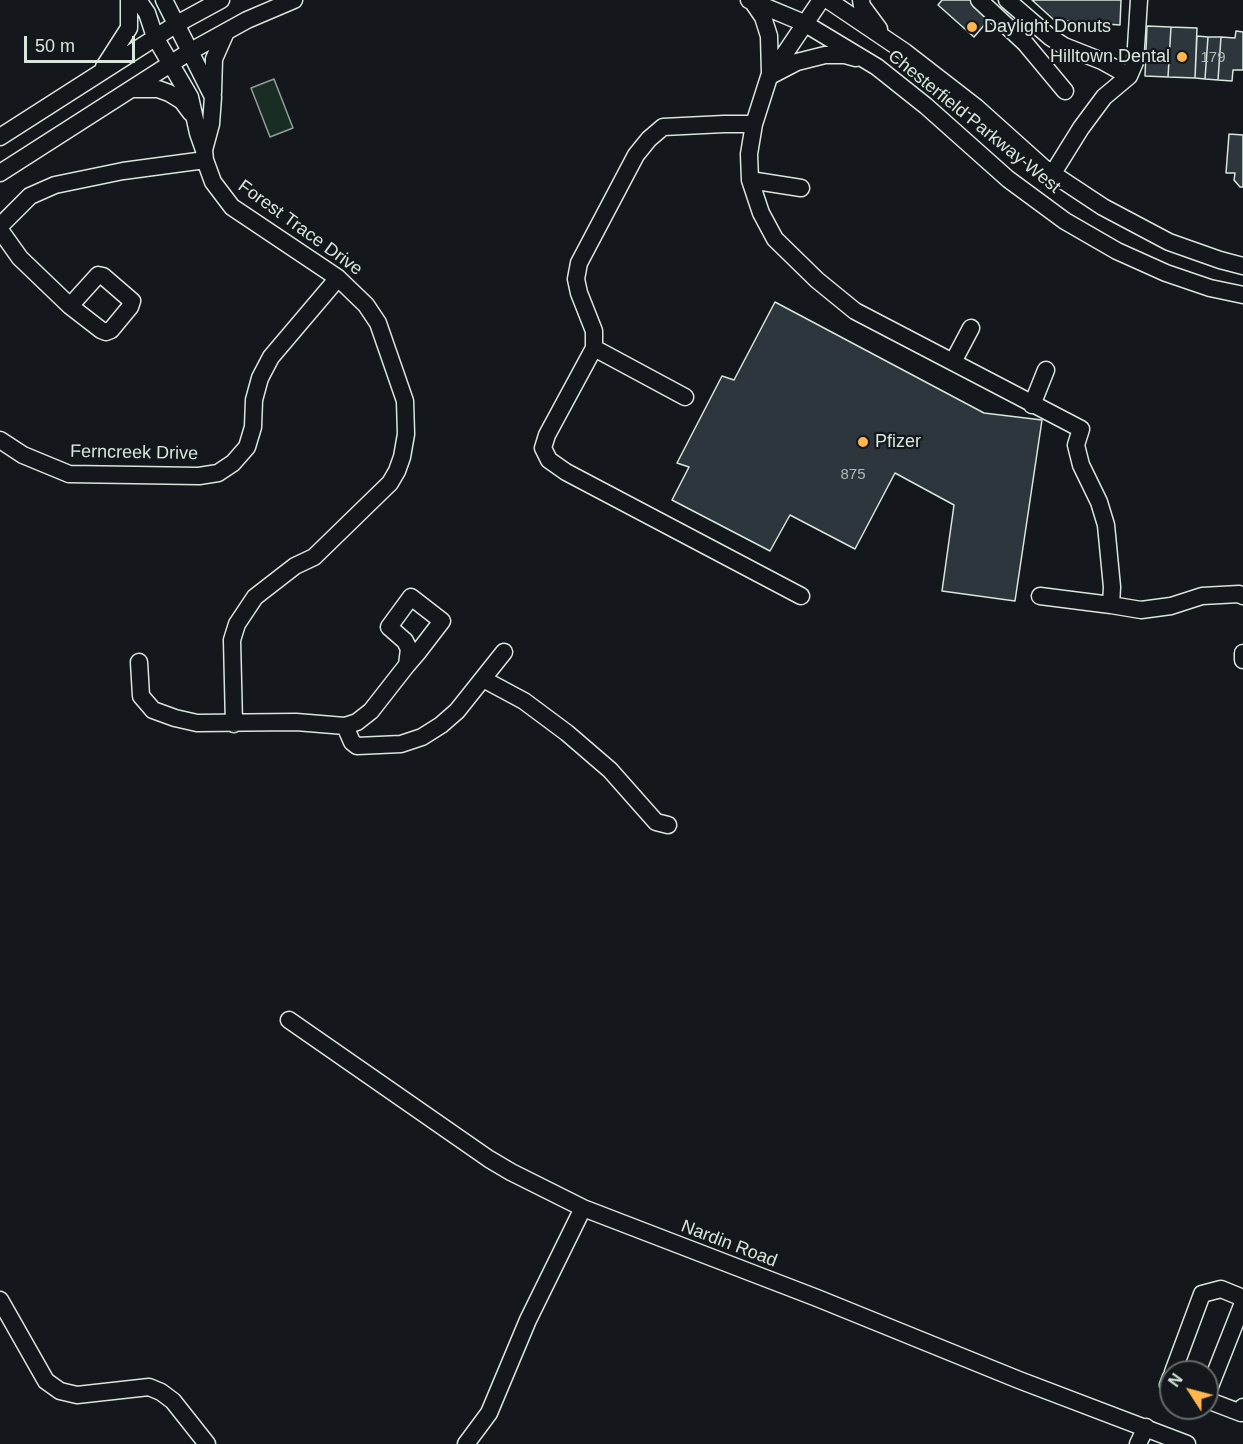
<!DOCTYPE html>
<html>
<head>
<meta charset="utf-8">
<style>
	body { margin:0 }
	#map { position:relative; width:1243px; height:1444px; overflow:hidden; background:#14181c; font-family:Arial,sans-serif }
	canvas { display:block }
	.north { position:absolute; left:1159px; top:1360px; width:60px; height:60px; box-sizing:border-box; background:#14181c; border:2px solid #626a69; border-radius:50%; rotate:306deg; font-size:16px; font-weight:700; line-height:24px; text-align:center; color:#d8e6dc }
	.north::after { content:''; display:block; margin:auto; width:21px; height:27px; background:#ffb74d; clip-path:polygon(50% 0,100% 100%,50% 72%,0 100%) }
	.scale { position:absolute; left:24px; top:36px; width:111px; height:27px; box-sizing:border-box; border:3px solid #d8e6dc; border-top:0; padding-left:8px; font-size:18px; line-height:21px; white-space:nowrap; color:#d8e6dc; -webkit-text-stroke:4px #14181c; paint-order:stroke }
</style>
</head>
<body>
<div id="map">
<canvas width="1243" height="1444"></canvas>
<div class="north">N</div>
<div class="scale">50 m</div>
</div>
<script>
const ctx = document.querySelector('canvas').getContext('2d');
ctx.lineJoin = 'round';
function paint(path, color) {
  ctx.fillStyle = color;
  ctx.fill(path, 'evenodd');
}
function poly(rows) {
  const path = new Path2D();
  for (const r of rows) {
    path.moveTo(r[0], r[1]);
    for (let i = 2; i < r.length; i += 2) path.lineTo(r[i], r[i + 1]);
  }
  return path;
}
function stroke(path, color, width, dash) {
  ctx.strokeStyle = color;
  ctx.lineWidth = width;
  ctx.lineCap = dash ? 'butt' : 'round';
  ctx.setLineDash(dash || []);
  ctx.stroke(path);
}
function drawText(font, color, halo, rows, align = 'center') {
  ctx.font = font + ' Arial,sans-serif';
  ctx.lineWidth = 4.5;
  ctx.setLineDash([]);
  ctx.textBaseline = 'middle';
  ctx.strokeStyle = halo;
  ctx.fillStyle = color;
  for (const [text, x, y, turn = 0] of rows) {
    ctx.save();
    ctx.translate(x, y);
    ctx.rotate((+turn || 0) * Math.PI / 180);
    ctx.textAlign = isNaN(turn) ? turn : align;
    if (halo) ctx.strokeText(text, 0, 0);
    ctx.fillText(text, 0, 0);
    ctx.restore();
  }
}
const green = poly([
	[274,79,293,128,270,137,251,88,274,79]
]);
paint(green, '#1a2d24');
stroke(green, '#939e99', 1.5);
const building = poly([
	[942,0,971,0,992,16,974,37,938,5,942,0],
	[1032,0,1121,0,1120,25,1054,20,1032,0],
	[1147,26,1171,27,1168,77,1145,76,1147,26],
	[1171,27,1197,28,1195,78,1168,77,1171,27],
	[1236,31,1243,32,1243,70,1233,70,1232,81,1218,80,1221,37,1235,38,1236,31],
	[1197,36,1208,37,1205,79,1195,78,1197,36],
	[1208,37,1221,37,1218,80,1205,79,1208,37],
	[1229,134,1243,135,1243,187,1240,187,1234,180,1235,173,1226,173,1229,134],
	[775,302,984,413,1042,420,1015,601,942,591,954,505,895,473,855,549,790,515,770,551,672,500,689,467,677,463,722,376,734,380,775,302]
]);
paint(building, '#2c363c');
stroke(building, '#d8e6dc', 1.5);
const minor = poly([
	[138,0,147,13,155,37,190,97,198,133,204,150,211,124,213,97,164,0],
	[749,0,804,23,877,67,926,106,1008,179,1065,221,1117,251,1166,273,1210,288,1243,295],
	[821,0,769,77,754,124,749,154,750,180,761,213,775,239,817,280,855,311,1081,429,1076,445,1081,465,1099,502,1106,525,1112,587,1111,605,1141,610,1171,606,1202,596,1239,594,1243,596],
	[828,0,905,52,976,107,1044,168,1103,207,1169,242,1220,260,1243,266],
	[861,0,862,6,879,29],
	[979,0,1025,43,1065,91],
	[1007,0,1050,37,1064,46,1102,61,1129,76],
	[752,1,763,17,769,36,770,74],
	[104,67,129,28,129,0],
	[772,75,797,62,825,55,845,55,856,58],
	[133,89,158,89,169,93,182,101,191,113],
	[213,93,214,59,226,32],
	[0,137,175,25,221,0],
	[204,150,205,160,213,182,232,207,338,278,366,305,378,323,405,401,406,434,402,457,397,471,390,483,314,557,295,566,255,597,237,624,232,640,234,724],
	[0,173,189,52,247,20,294,0],
	[1053,173,1081,128,1104,97,1129,76,1135,62,1139,0],
	[750,180,801,188],
	[0,226,30,196,55,185,123,171,205,160],
	[0,230,20,258,70,306,101,330,106,332,111,330,130,307,132,301,103,276,98,275,70,306],
	[594,348,547,435,543,448,549,460,566,472,801,596],
	[953,362,971,328],
	[685,397,594,348,594,331,579,293,576,279,579,263,636,155,649,139,663,127,724,124,754,124],
	[1032,405,1046,370],
	[0,440,23,455,69,474,199,476,218,473,233,463,247,447,253,427,254,400,260,378,271,357,338,278],
	[1040,596,1111,605],
	[1243,653,1243,660],
	[139,662,141,696,153,710,175,718,197,723,296,722,345,726,357,722,371,711,407,665,419,651,442,621,411,597,389,627,405,641,409,649,407,665],
	[483,679,524,701,567,733,610,770,656,822,668,825],
	[345,726,352,742,357,746,401,744,422,737,441,725,457,711,504,652],
	[289,1020,489,1159,511,1172,583,1208,817,1298,1019,1380,1187,1444],
	[0,1300,46,1381,60,1391,77,1395,149,1387,161,1392,173,1401,207,1444],
	[1173,1372,1202,1294,1221,1289,1243,1298],
	[1171,1377,1168,1385,1171,1387],
	[1207,1394,1243,1303],
	[1207,1400,1241,1413,1243,1407],
	[466,1444,489,1413,528,1320,583,1208],
	[1138,1444,1146,1427]
]);
stroke(minor, '#d8e6dc', 19);
stroke(minor, '#14181c', 16);
for (const [x, y, r, color] of [
	[972,27,6,"#ffb74d"],
	[1182,57,6,"#ffb74d"],
	[863,442,6,"#ffb74d"]
]) {
  const dot = new Path2D();
  dot.arc(x, y, r, 0, 2 * Math.PI);
  ctx.fillStyle = color;
  ctx.fill(dot);
  stroke(dot, '#14181c', 2);
}
drawText('15px', '#adbab4', null, [
	["179",1213,58],
	["875",853,475]
]);
drawText('18px', '#d8e6dc', '#14181c', [
	["Daylight Donuts",984,27],
	["Hilltown Dental",1170,57,"right"],
	["Pfizer",875,442]
], 'left');
drawText('18px', '#d8e6dc', '#14181c', [
	["Chesterfield Parkway West",974,122,39],
	["Forest Trace Drive",300,228,36],
	["Ferncreek Drive",134,453,1],
	["Nardin Road",729,1244,21]
]);
</script>
</body>
</html>
